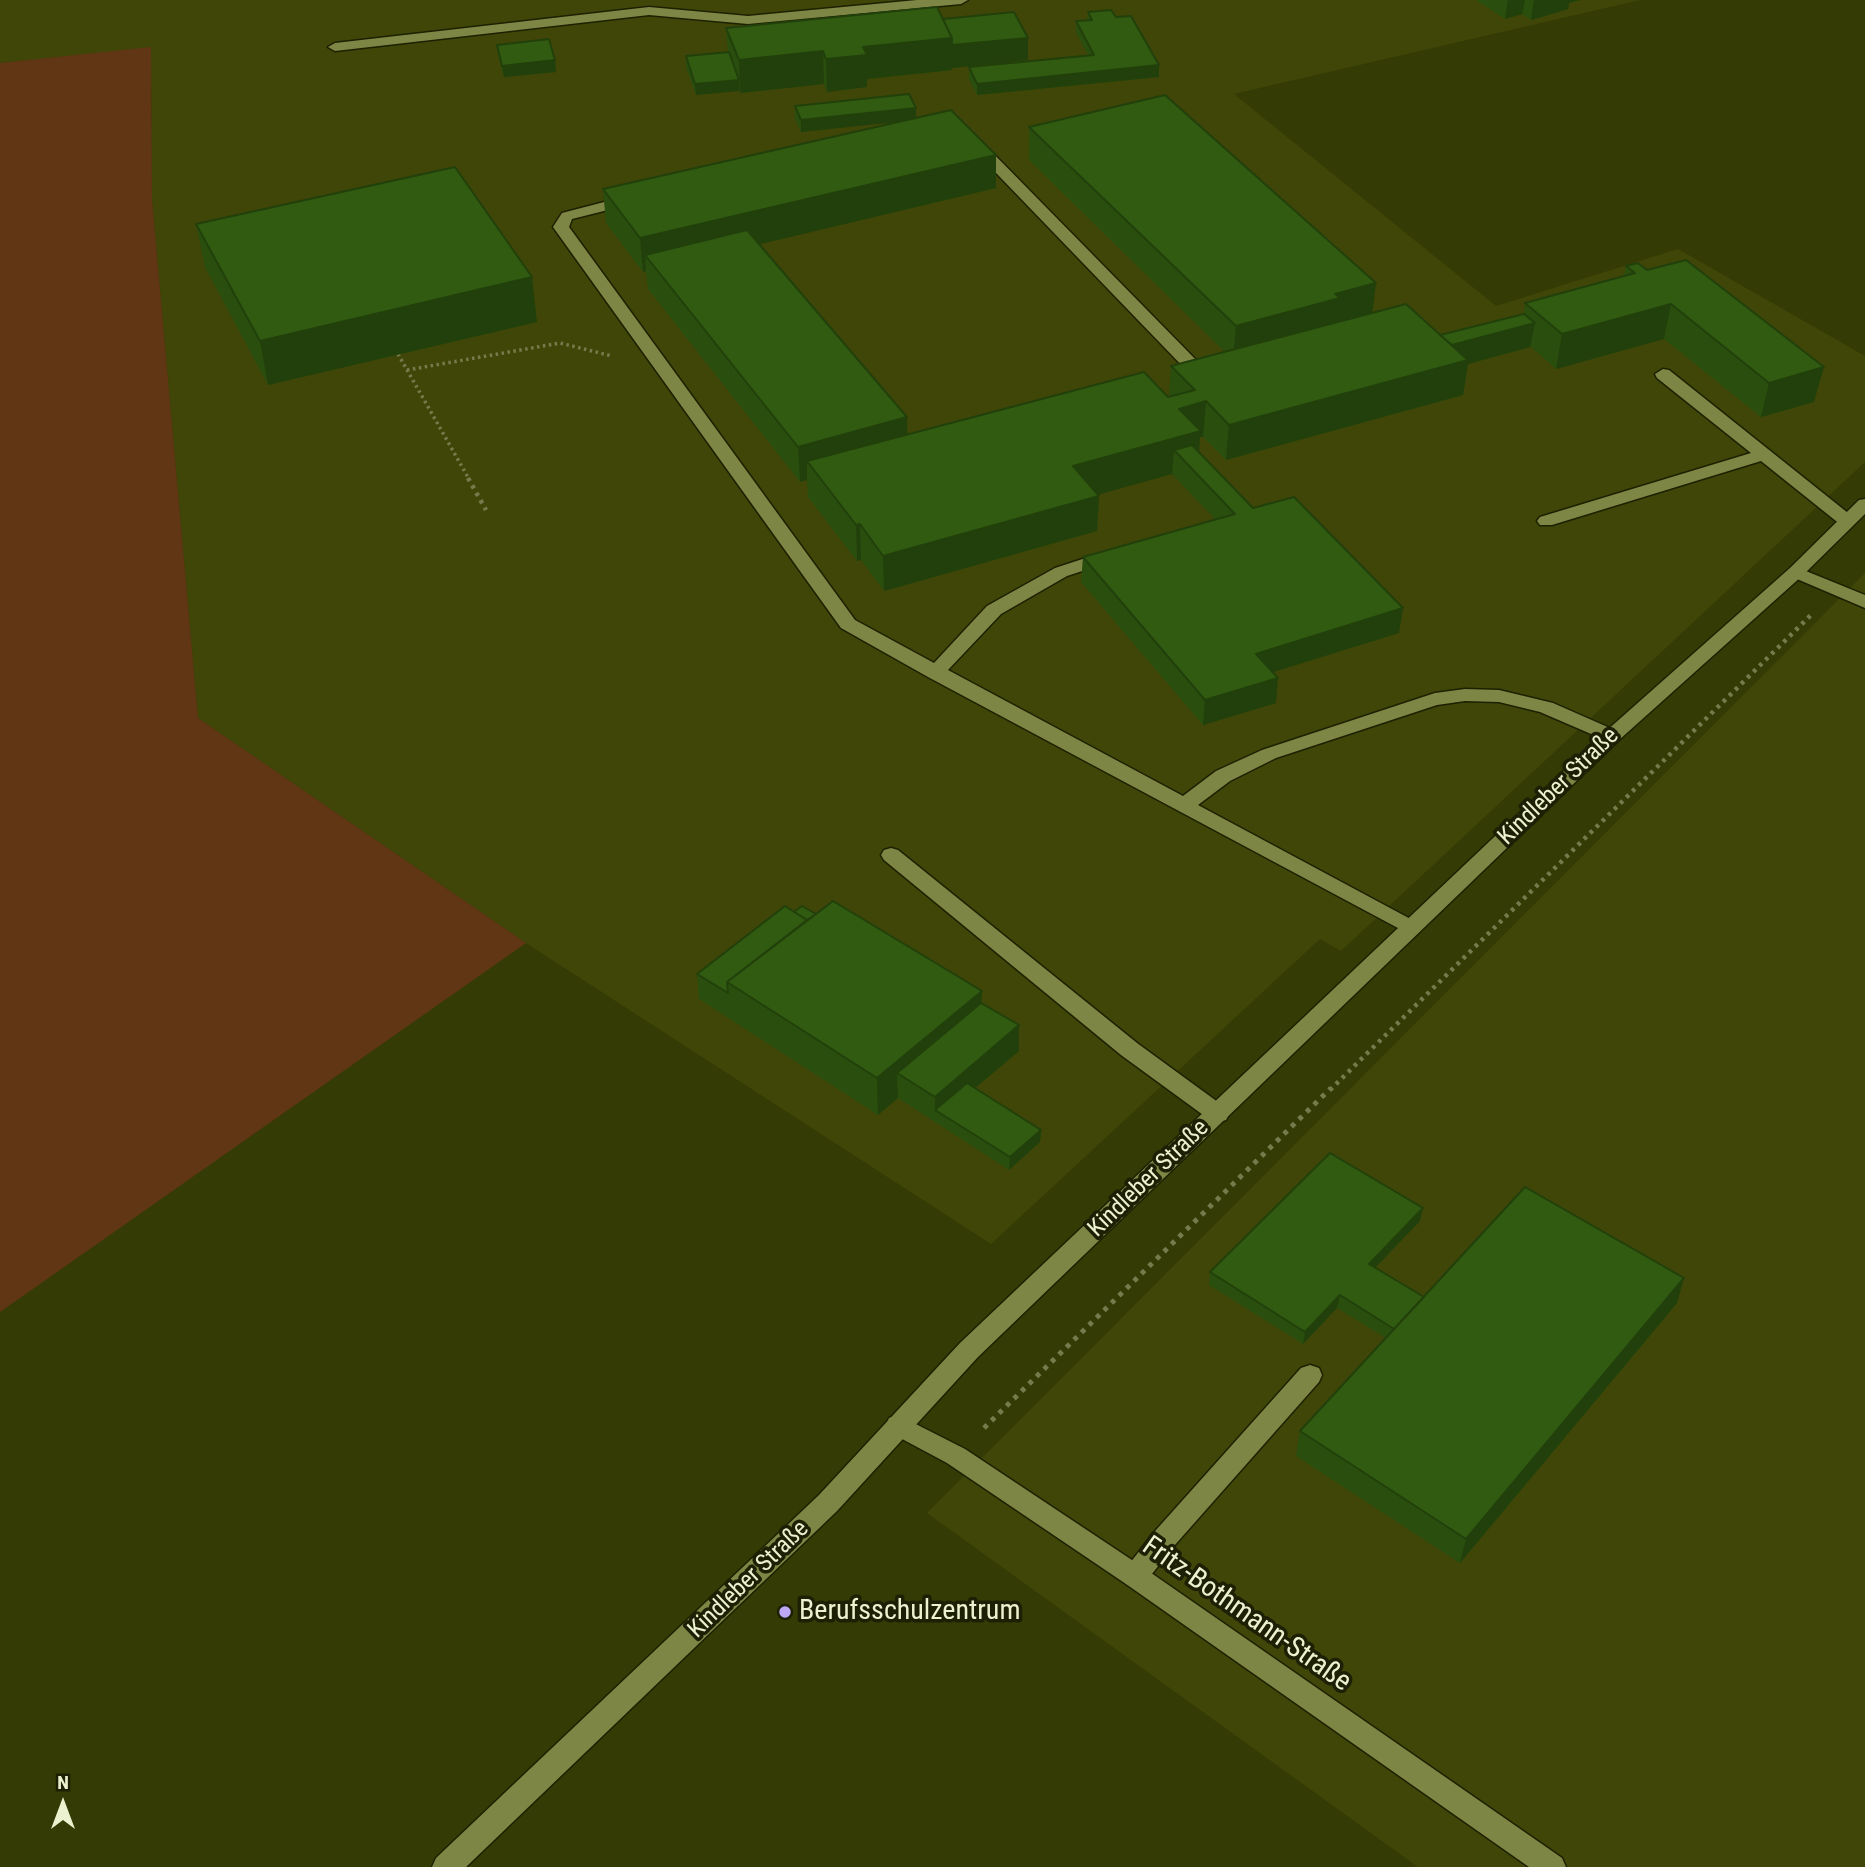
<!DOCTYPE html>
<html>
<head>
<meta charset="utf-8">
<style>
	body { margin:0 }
	#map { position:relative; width:1865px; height:1867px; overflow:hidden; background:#353b04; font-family:"Roboto Condensed",sans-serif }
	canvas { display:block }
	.north { position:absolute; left:28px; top:1769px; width:70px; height:70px; -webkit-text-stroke:5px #1d2005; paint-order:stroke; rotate:0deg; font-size:19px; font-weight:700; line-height:28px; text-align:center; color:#ecf2d0 }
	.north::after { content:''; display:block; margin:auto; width:24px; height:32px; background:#ecf2d0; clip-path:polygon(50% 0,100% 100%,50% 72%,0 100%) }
</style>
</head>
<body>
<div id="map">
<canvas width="1865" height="1867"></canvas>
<div class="north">N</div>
</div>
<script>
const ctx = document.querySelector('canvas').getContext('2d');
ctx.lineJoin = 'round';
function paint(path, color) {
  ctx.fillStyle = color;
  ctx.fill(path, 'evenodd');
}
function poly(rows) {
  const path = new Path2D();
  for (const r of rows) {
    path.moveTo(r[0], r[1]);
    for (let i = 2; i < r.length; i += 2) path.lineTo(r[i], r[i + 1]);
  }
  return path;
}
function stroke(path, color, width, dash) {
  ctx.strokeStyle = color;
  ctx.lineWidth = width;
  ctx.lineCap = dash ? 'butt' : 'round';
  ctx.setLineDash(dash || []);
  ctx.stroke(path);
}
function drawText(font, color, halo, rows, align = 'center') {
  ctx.font = font + ' "Roboto Condensed",sans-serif';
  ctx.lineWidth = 7;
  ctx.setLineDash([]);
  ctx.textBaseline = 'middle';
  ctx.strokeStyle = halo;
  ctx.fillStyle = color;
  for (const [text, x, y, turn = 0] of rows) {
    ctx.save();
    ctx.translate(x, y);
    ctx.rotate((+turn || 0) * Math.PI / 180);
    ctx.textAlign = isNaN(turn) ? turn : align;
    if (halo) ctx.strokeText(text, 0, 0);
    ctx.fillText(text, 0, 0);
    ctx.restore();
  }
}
paint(poly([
	[0,0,1640,0,1234,94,1496,306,1678,249,1865,356,1865,462,1341,951,1320,939,991,1244,526,943,198,718,152,199,151,48,0,63],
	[1865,573,1865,1867,1418,1867,927,1513]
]), '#404608');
paint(poly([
	[151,47,152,199,198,718,526,943,0,1312,0,63]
]), '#613614');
const lane = poly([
	[917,0,968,0,961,4,748,24,649,15,335,51,328,47,335,43,649,7,748,16,917,0],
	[976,140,981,141,1203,367,1205,371,1203,375,1191,375,971,147,969,144,971,141,976,140],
	[631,195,636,197,639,200,636,203,572,219,569,227,855,620,934,663,987,606,1055,568,1104,552,1116,552,1119,556,1116,560,1067,576,1001,614,948,670,1183,796,1216,771,1262,750,1435,693,1465,689,1499,690,1553,703,1619,732,1622,736,1619,740,1612,742,1605,740,1540,712,1499,702,1465,701,1437,705,1276,758,1230,781,1198,805,1418,923,1421,928,1418,933,1411,935,928,677,841,628,553,227,562,213,631,195],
	[1663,369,1669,370,1853,517,1856,521,1853,525,1841,525,1761,461,1552,525,1540,525,1537,521,1540,517,1751,453,1657,378,1655,374,1663,369],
	[891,848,898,850,1137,1043,1226,1108,1229,1114,1226,1120,1218,1122,1210,1120,1121,1055,884,860,881,855,884,850,891,848],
	[1310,1365,1319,1368,1322,1375,1319,1382,1174,1546,1144,1584,1135,1587,1126,1584,1122,1576,1126,1568,1156,1530,1301,1368,1310,1365]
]);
const street = poly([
	[1796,567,1865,595,1865,608,1790,576,1787,572,1796,567],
	[898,1415,965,1449,1144,1568,1562,1858,1566,1867,1529,1867,1126,1584,947,1463,889,1432,886,1425,889,1418,898,1415]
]);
const secondary = poly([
	[1865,499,1865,514,1802,576,1619,740,978,1357,837,1511,466,1867,432,1867,436,1858,819,1495,960,1343,1605,732,1790,568,1859,500,1865,499]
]);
stroke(lane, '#1d2100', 3);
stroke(street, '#1d2100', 3);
stroke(secondary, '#1d2100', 3);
stroke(poly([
	[398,354,469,479],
	[407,370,560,343,612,356]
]), '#757b4c', 3.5, [2.5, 3.5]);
stroke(poly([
	[468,478,486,510],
	[1330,1090,1811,615]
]), '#757b4c', 4.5, [3.5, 5]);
stroke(poly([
	[984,1428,1331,1088]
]), '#757b4c', 5, [4.5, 6]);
paint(lane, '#7d8644');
paint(street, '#7d8644');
paint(secondary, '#7d8644');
paint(poly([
	[1476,0,1580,0,1569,3,1568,9,1531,20,1522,14,1505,19],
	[1088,12,1116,17,1159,65,1159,77,977,95,969,79,969,67,1088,55,1076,32,1076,21,1087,20],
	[943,19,1028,38,1028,60,952,68,952,70,867,79,867,87,827,92,824,84,740,93,739,90,696,95,686,67,686,56,728,52,726,28],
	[497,45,556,72,504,77,498,56],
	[795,106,916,108,916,118,996,155,996,188,759,244,908,435,1168,397,1169,397,1171,366,1225,352,1029,160,1029,127,1372,313,1440,335,1524,314,1525,303,1624,276,1626,266,1814,402,1761,417,1664,339,1556,369,1531,347,1468,364,1463,395,1226,460,1203,437,1200,437,1199,452,1253,508,1399,633,1273,672,1276,703,1203,725,1081,582,1083,557,1215,519,1172,474,1098,494,1099,496,1097,531,884,591,861,560,857,561,808,497,807,480,800,482,648,289,646,271,643,272,606,223,603,189,901,121,801,132,795,118],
	[196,224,537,322,268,385,205,267],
	[816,914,981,1003,1019,1025,1019,1051,975,1088,1041,1130,1040,1142,1009,1170,898,1098,878,1115,699,999,697,974],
	[1420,1221,1375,1268,1424,1297,1684,1278,1677,1303,1460,1563,1296,1456,1300,1431,1386,1338,1337,1308,1303,1344,1209,1285,1210,1272]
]), '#294e0e');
paint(poly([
	[1508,0,1525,0,1522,14,1505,19],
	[1534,0,1580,0,1569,3,1568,9,1531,20],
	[952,38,1028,38,1028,60,952,68,952,70,867,79,867,87,827,92,826,59,863,47],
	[823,51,824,84,740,93,739,60],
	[555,60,556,72,504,77,502,66],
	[1159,65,1159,77,977,95,977,84],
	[739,80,739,91,696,95,695,84],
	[916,108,916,120,801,132,801,120],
	[996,155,996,188,656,269,645,255,646,271,643,272,640,238],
	[532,277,537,322,268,385,260,341],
	[1376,283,1372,317,1233,360,1236,326,1335,294],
	[1671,304,1664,339,1556,369,1562,334],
	[1535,323,1530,347,1468,364,1463,395,1226,460,1229,425,1441,348],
	[1824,367,1814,402,1761,417,1769,383],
	[1206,401,1203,437,1200,437,1198,467,1174,450,1172,474,1072,502,1073,466,1179,409],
	[907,417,908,452,807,461,807,480,800,482,798,447],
	[1099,496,1097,531,884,591,883,556],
	[860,524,861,560,857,561,856,525],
	[1403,608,1399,633,1254,678,1256,654],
	[1278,678,1276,703,1203,725,1205,700],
	[982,991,981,1028,897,1073,898,1098,878,1115,877,1078],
	[1019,1025,1019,1051,943,1115,935,1110,935,1097],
	[1041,1130,1040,1142,1009,1170,1010,1157],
	[1423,1208,1420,1221,1367,1276,1369,1264],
	[1684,1278,1677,1303,1460,1563,1466,1539],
	[1340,1295,1337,1308,1303,1344,1305,1332]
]), '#22400b');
const building = poly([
	[937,7,952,38,863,47,867,55,826,59,823,51,739,60,726,28,937,7],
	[1111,10,1116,17,1131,16,1159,65,977,84,969,67,1094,55,1076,21,1092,20,1088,12,1111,10],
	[1014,12,1028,38,952,45,952,38,943,19,1014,12],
	[549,39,555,60,502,66,497,45,549,39],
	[729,52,739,80,695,84,686,56,729,52],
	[909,94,916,108,801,120,795,106,909,94],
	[1165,95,1376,283,1335,294,1340,298,1236,326,1029,127,1165,95],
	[951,110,996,155,640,238,603,189,951,110],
	[455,167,532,277,260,341,196,224,455,167],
	[747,230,907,417,798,447,645,255,747,230],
	[1686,260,1824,367,1769,383,1671,304,1562,334,1525,303,1635,273,1626,266,1638,263,1647,270,1686,260],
	[1406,304,1468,360,1229,425,1206,401,1179,409,1201,431,1073,466,1099,496,883,556,860,524,856,525,807,461,1144,372,1168,397,1195,390,1171,366,1406,304],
	[1524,314,1535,323,1452,345,1440,335,1524,314],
	[1192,445,1253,508,1294,497,1403,608,1256,654,1278,678,1205,700,1083,557,1235,514,1174,450,1192,445],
	[833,901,982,991,877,1078,727,982,833,901],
	[785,906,807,920,727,982,728,993,697,974,785,906],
	[802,906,816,914,807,920,794,912,802,906],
	[981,1003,1019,1025,935,1097,897,1073,981,1003],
	[967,1083,1041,1130,1010,1157,935,1110,967,1083],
	[1330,1153,1423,1208,1369,1264,1424,1297,1394,1329,1340,1295,1305,1332,1210,1272,1330,1153],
	[1525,1187,1684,1278,1466,1539,1300,1431,1525,1187]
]);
paint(building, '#305b10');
stroke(building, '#22400b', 2);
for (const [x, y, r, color] of [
	[785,1612,7,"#bda9f5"]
]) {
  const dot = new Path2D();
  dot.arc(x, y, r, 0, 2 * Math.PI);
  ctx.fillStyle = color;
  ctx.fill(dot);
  stroke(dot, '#1d2005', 2.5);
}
drawText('24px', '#ecf2d0', '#1d2005', [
	["Kindleber Straße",1559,787,-44],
	["Kindleber Straße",1149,1179,-44],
	["Kindleber Straße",749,1580,-44]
]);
drawText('28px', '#ecf2d0', '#1d2005', [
	["Berufsschulzentrum",799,1612]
], 'left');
drawText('28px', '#ecf2d0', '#1d2005', [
	["Fritz-Bothmann-Straße",1246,1615,35]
]);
</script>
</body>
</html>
